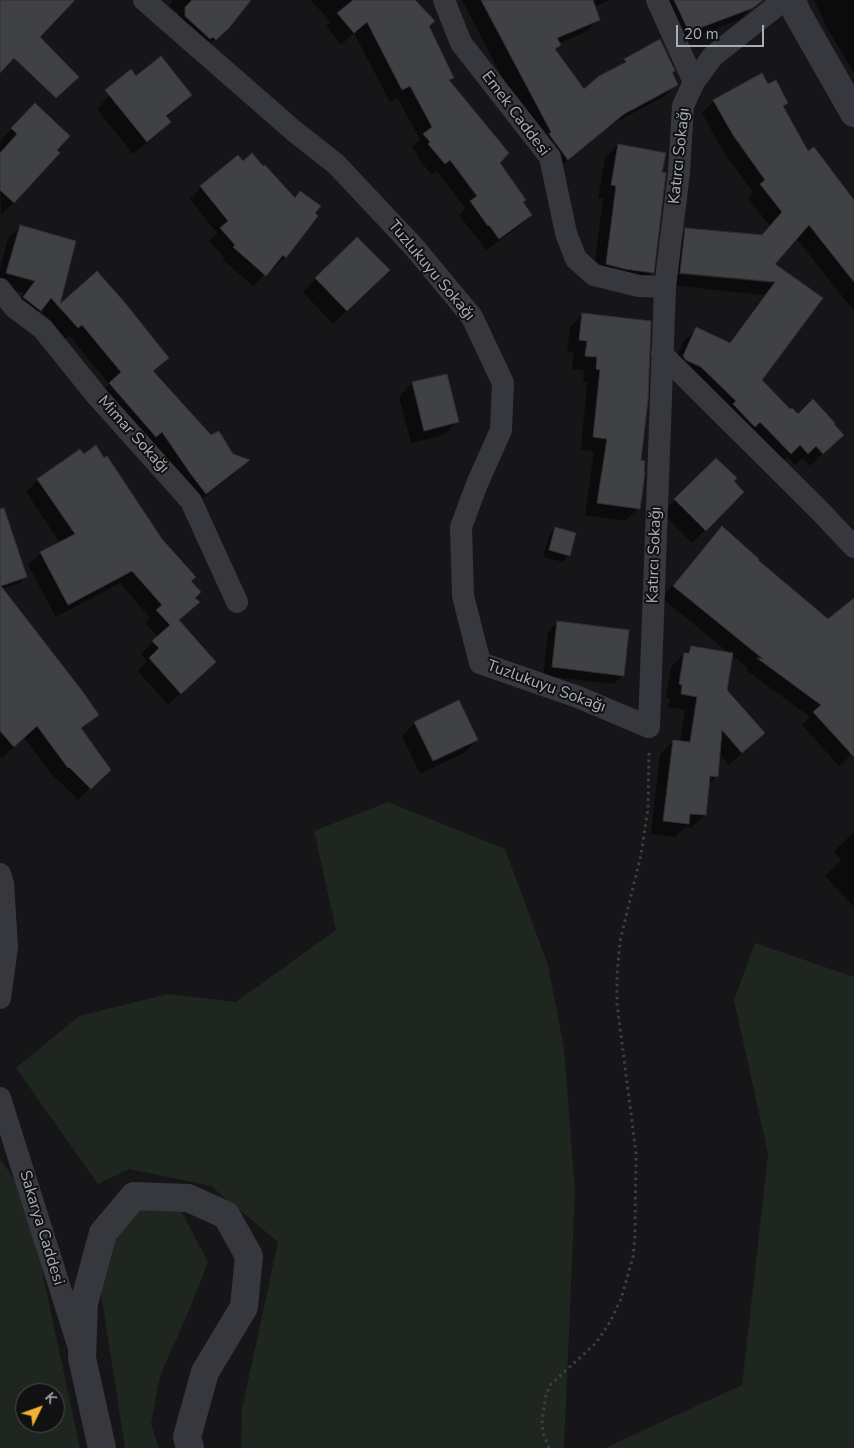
<!DOCTYPE html>
<html>
<head>
<meta charset="utf-8">
<style>
	body { margin:0 }
	#map { position:relative; width:854px; height:1448px; overflow:hidden; background:#161618; font-family:"Nunito Sans",sans-serif }
	canvas { display:block }
	.north { position:absolute; left:15px; top:1383px; width:50px; height:50px; box-sizing:border-box; background:#111113; border:1px solid #4d4f55; border-radius:50%; rotate:48deg; font-size:14px; font-weight:700; line-height:20px; text-align:center; color:#a8adb8 }
	.north::after { content:''; display:block; margin:auto; width:18px; height:22px; background:#f2b134; clip-path:polygon(50% 0,100% 100%,50% 72%,0 100%) }
	.scale { position:absolute; left:676px; top:25px; width:88px; height:22px; box-sizing:border-box; border:2px solid #a8adb8; border-top:0; padding-left:6px; font-size:15px; line-height:18px; white-space:nowrap; color:#a8adb8; -webkit-text-stroke:4px #111113; paint-order:stroke }
</style>
</head>
<body>
<div id="map">
<canvas width="854" height="1448"></canvas>
<div class="north">K</div>
<div class="scale">20 m</div>
</div>
<script>
const ctx = document.querySelector('canvas').getContext('2d');
ctx.lineJoin = 'round';
function paint(path, color) {
  ctx.fillStyle = color;
  ctx.fill(path, 'evenodd');
}
function poly(rows) {
  const path = new Path2D();
  for (const r of rows) {
    path.moveTo(r[0], r[1]);
    for (let i = 2; i < r.length; i += 2) path.lineTo(r[i], r[i + 1]);
  }
  return path;
}
function stroke(path, color, width, dash) {
  ctx.strokeStyle = color;
  ctx.lineWidth = width;
  ctx.lineCap = dash ? 'butt' : 'round';
  ctx.setLineDash(dash || []);
  ctx.stroke(path);
}
function drawText(font, color, halo, rows, align = 'center') {
  ctx.font = font + ' "Nunito Sans",sans-serif';
  ctx.lineWidth = 4;
  ctx.setLineDash([]);
  ctx.textBaseline = 'middle';
  ctx.strokeStyle = halo;
  ctx.fillStyle = color;
  for (const [text, x, y, turn = 0] of rows) {
    ctx.save();
    ctx.translate(x, y);
    ctx.rotate((+turn || 0) * Math.PI / 180);
    ctx.textAlign = isNaN(turn) ? turn : align;
    if (halo) ctx.strokeText(text, 0, 0);
    ctx.fillText(text, 0, 0);
    ctx.restore();
  }
}
paint(poly([
	[388,802,505,849,548,965,564,1048,575,1192,564,1448,241,1448,242,1409,278,1242,211,1186,129,1169,98,1184,16,1068,79,1016,168,994,236,1002,336,930,314,831],
	[755,943,854,977,854,1448,605,1448,742,1385,768,1154,734,1000],
	[0,1159,36,1210,43,1275,80,1448,0,1448],
	[25,1393,55,1393,55,1423,25,1423],
	[127,1209,181,1211,208,1262,190,1308,160,1376,151,1424,159,1448,125,1448,99,1280]
]), '#1e261f');
paint(poly([
	[173,0,250,0,216,38,205,49,175,19,179,14,169,5],
	[310,0,414,0,452,78,448,82,531,215,518,227,486,250,459,215,465,208,437,171,432,175,417,157,418,155,412,147,420,139,397,98,390,102,354,33,341,45,326,26,331,22],
	[462,0,610,0,594,7,599,19,586,32,559,43,560,45,554,50,583,91,616,69,625,60,676,85,663,97,609,126,555,171,538,146],
	[656,0,760,0,739,20,676,43],
	[814,0,854,0,854,73,827,28],
	[119,85,191,95,166,118,170,122,157,135,133,154,97,109],
	[767,86,787,103,782,107,807,153,854,202,854,311,796,238,774,264,821,298,761,380,790,411,830,447,810,466,803,458,795,465,787,457,778,466,671,369,684,341,697,329,728,344,764,295,668,285,673,242,686,229,761,236,770,226,748,198,753,192,721,148,702,113,714,101],
	[674,271,769,280,772,283,674,274],
	[22,118,56,150,14,202,1,215,0,141],
	[618,145,661,173,652,272,639,285,593,277,603,198,598,198,605,158],
	[238,157,286,257,274,268,272,267,253,286,222,259,224,257,209,241,217,233,190,199,201,187],
	[20,227,74,242,57,307,97,273,167,358,152,372,210,437,232,455,247,461,236,472,194,505,98,395,109,384,69,335,65,339,40,310,28,322,12,309,24,293,0,286,0,269,8,238],
	[357,238,388,270,333,324,303,292],
	[583,314,640,461,639,508,625,521,585,515,594,451,581,450,587,382,583,382,584,370,572,369,574,353,567,352,570,327],
	[446,375,457,422,444,435,411,443,399,397,412,383],
	[38,480,190,582,194,598,198,602,178,621,202,674,168,705,138,671,147,661,141,654,158,637,145,623,150,618,120,583,56,617,28,565,41,553,60,543,26,492],
	[732,481,743,492,692,543,662,513,675,500],
	[722,528,757,560,828,621,854,636,854,752,839,766,802,725,810,717,746,670,748,668,732,655,726,690,750,746,729,765,719,753,717,776,708,785,705,815,691,828,685,827,675,837,651,834,660,754,673,741,680,742,685,710,668,707,670,698,666,697,671,667,691,647,730,654,662,598,710,540],
	[555,529,569,555,563,562,543,557,549,535],
	[0,554,26,576,20,583,0,589],
	[0,612,98,715,81,730,109,769,78,800,56,778,55,779,24,737,2,758,0,756],
	[557,622,623,675,614,684,543,676,548,632],
	[415,723,477,740,464,753,420,774,402,736],
	[854,832,854,907,825,876,841,860,834,851]
]), '#0007');
const building = poly([
	[0,0,75,0,40,37,79,77,56,98,14,58,0,73,0,0],
	[192,0,251,0,229,28,216,40,213,37,210,39,185,16,185,7,192,0],
	[353,0,415,0,435,21,429,26,454,78,449,80,509,153,500,163,526,200,523,202,532,215,499,239,489,225,488,226,470,201,477,196,450,160,445,164,428,144,430,142,423,134,432,127,410,86,402,90,367,22,354,33,337,13,353,0],
	[481,0,593,0,600,20,557,38,561,45,555,49,584,89,599,76,626,62,624,59,660,39,675,71,672,72,678,85,624,114,568,160,549,134,551,132,481,0],
	[674,0,763,0,753,8,689,32,674,0],
	[161,56,192,95,166,116,171,122,147,142,105,90,131,69,136,76,161,56],
	[762,73,768,84,776,80,788,103,783,106,808,151,814,147,854,200,854,282,809,225,775,264,823,298,762,380,790,409,792,408,798,414,813,399,835,423,834,424,844,435,823,454,816,446,808,454,800,445,791,454,760,422,755,427,733,404,736,401,701,367,686,360,683,356,696,327,730,343,775,282,680,273,685,228,762,235,782,212,760,184,765,180,733,135,713,100,762,73],
	[35,103,70,136,57,150,60,153,14,203,0,190,0,153,17,134,11,128,35,103],
	[618,144,666,153,662,172,666,173,654,273,625,269,606,264,616,186,611,185,618,144],
	[252,153,263,166,265,165,295,198,300,191,321,206,315,213,318,216,286,258,283,255,266,276,233,247,235,245,220,228,228,221,200,186,238,155,243,161,252,153],
	[20,225,76,241,60,304,97,271,126,304,169,358,153,371,211,435,219,431,233,454,250,460,206,494,190,473,162,432,156,437,109,383,121,372,82,325,78,328,51,298,41,311,23,297,35,281,6,273,20,225],
	[357,237,390,270,347,311,315,278,357,237],
	[582,313,651,321,648,400,641,460,645,461,644,471,645,472,640,509,597,503,607,439,593,437,600,370,596,369,597,357,585,356,587,341,579,340,582,313],
	[447,374,459,422,424,431,412,382,447,374],
	[96,445,104,458,107,456,115,468,162,539,196,577,191,581,201,592,195,598,200,602,179,620,216,662,181,694,149,658,159,648,152,641,170,625,156,610,162,605,132,571,68,605,40,552,75,534,37,479,80,449,84,454,96,445],
	[716,458,737,478,734,481,744,492,706,531,674,499,716,458],
	[4,508,27,577,1,586,83,692,99,715,81,728,111,770,91,789,69,767,68,768,37,726,14,747,0,731,0,509,4,508],
	[722,526,759,559,758,560,828,619,854,598,854,757,813,712,821,705,757,658,763,659,673,586,722,526],
	[555,527,576,533,570,556,549,550,555,527],
	[557,621,629,630,624,676,552,667,557,621],
	[691,646,733,653,727,690,765,733,742,753,722,730,718,777,710,776,706,815,690,814,689,824,663,821,673,740,690,742,697,697,681,694,682,685,679,684,684,653,689,653,691,646],
	[459,700,478,740,433,761,414,722,459,700]
]);
paint(building, '#404145');
stroke(building, '#303034', 1);
stroke(poly([
	[549,1448,543,1433,542,1420,546,1395,551,1384,596,1343,610,1322,621,1299,633,1257,635,1235,636,1153,617,1004,617,975,620,941,641,855,648,808,649,752]
]), '#3d3f44', 3, [2.5, 4]);
stroke(poly([
	[144,0,294,131,336,164,414,247,472,317,503,383,501,430,477,484,461,527,463,596,480,663,578,697,649,727,665,287,679,173,683,106,694,82,713,56,784,0],
	[444,0,461,43,550,157,566,233,576,259,594,275,639,286,665,287],
	[657,0,694,82],
	[0,289,14,307,43,329,97,396,191,501,237,602],
	[662,354,819,510,854,547],
	[0,874,3,883,7,947,0,998],
	[0,1098,79,1348]
]), '#37383d', 22);
stroke(poly([
	[792,0,797,13,854,113],
	[102,1448,82,1358,84,1303,103,1233,134,1196,188,1198,226,1215,249,1256,244,1307,205,1372,187,1437,190,1448]
]), '#37383d', 28);
drawText('16px', '#a8adb8', '#111113', [
	["Emek Caddesi",515,114,53],
	["Katırcı Sokağı",680,156,-84],
	["Tuzlukuyu Sokağı",431,271,50],
	["Mimar Sokağı",133,435,48],
	["Katırcı Sokağı",655,555,-88],
	["Tuzlukuyu Sokağı",546,687,20],
	["Sakarya Caddesi",41,1228,73]
]);
</script>
</body>
</html>
